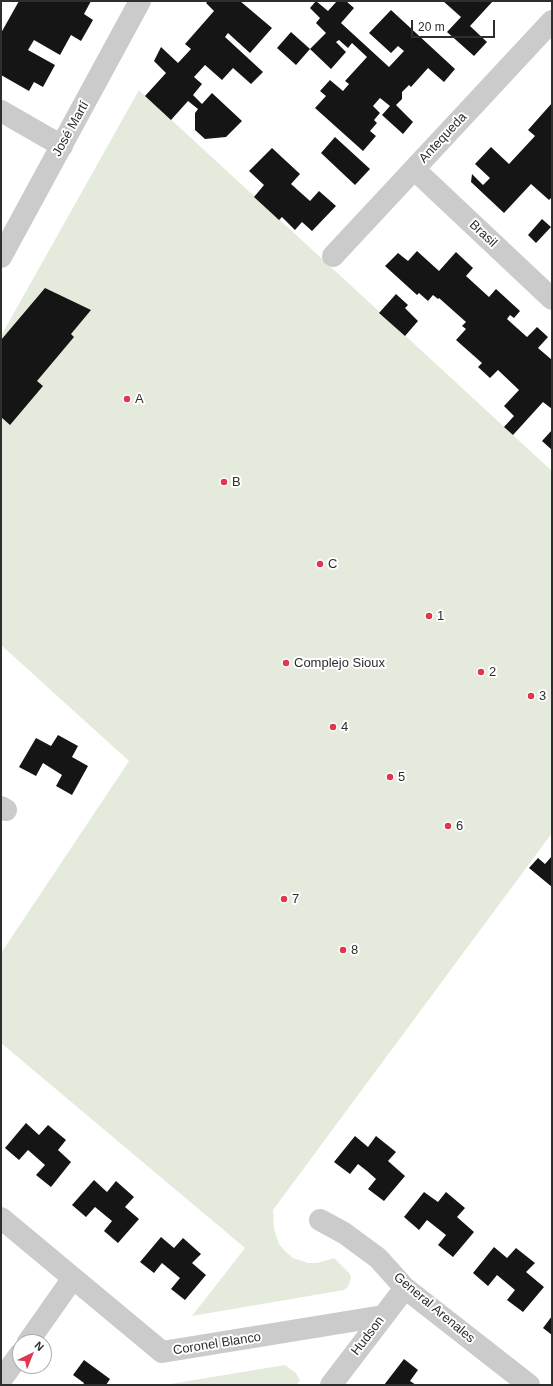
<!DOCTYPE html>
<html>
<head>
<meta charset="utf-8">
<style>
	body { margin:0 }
	#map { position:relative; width:553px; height:1386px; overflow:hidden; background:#fff; font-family:Helvetica,sans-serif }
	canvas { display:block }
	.frame { position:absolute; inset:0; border:2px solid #2e2e2e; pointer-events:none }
	.north { position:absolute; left:12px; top:1334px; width:40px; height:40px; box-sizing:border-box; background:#fff; border:1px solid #ababab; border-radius:50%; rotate:43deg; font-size:11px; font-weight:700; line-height:16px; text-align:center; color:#2e2e2e }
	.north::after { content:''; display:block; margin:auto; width:14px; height:18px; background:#dd3850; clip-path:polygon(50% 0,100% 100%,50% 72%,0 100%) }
	.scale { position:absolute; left:411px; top:20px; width:84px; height:18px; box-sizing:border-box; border:2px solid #2e2e2e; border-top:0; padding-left:5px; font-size:12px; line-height:14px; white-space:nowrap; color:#2e2e2e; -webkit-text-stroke:3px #fff; paint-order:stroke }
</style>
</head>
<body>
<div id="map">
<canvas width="553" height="1386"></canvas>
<div class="frame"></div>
<div class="north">N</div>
<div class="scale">20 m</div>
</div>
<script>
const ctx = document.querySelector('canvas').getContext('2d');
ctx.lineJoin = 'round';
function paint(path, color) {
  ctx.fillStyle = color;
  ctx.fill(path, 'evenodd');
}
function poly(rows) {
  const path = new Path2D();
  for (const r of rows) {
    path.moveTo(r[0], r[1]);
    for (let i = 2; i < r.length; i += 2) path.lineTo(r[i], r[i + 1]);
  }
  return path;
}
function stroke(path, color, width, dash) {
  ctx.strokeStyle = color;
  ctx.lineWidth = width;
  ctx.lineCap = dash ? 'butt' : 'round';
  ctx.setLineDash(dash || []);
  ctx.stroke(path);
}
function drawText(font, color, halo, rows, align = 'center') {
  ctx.font = font + ' Helvetica,sans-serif';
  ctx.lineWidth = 4;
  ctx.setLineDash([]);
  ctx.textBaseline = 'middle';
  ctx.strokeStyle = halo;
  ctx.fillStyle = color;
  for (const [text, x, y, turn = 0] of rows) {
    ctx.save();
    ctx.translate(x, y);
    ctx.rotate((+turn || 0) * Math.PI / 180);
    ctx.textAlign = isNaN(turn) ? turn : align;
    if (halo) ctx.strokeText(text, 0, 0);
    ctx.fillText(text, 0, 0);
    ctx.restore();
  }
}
paint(poly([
	[139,90,552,471,552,833,273,1210,274,1229,279,1244,285,1251,293,1258,308,1263,317,1263,334,1258,350,1274,351,1278,348,1287,344,1290,192,1316,245,1248,1,1043,1,953,129,761,1,645,1,336],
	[285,1365,296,1373,300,1381,296,1385,164,1385]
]), '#e5ebdc');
paint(poly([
	[19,1,91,1,84,14,93,20,81,41,71,35,60,55,34,40,28,50,55,65,43,87,34,82,29,91,1,75,1,33],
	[208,1,240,1,272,28,250,53,228,33,225,37,263,72,251,84,233,68,222,80,205,65,194,77,202,84,193,95,202,104,212,93,242,121,226,137,205,139,195,130,195,113,198,109,188,101,171,120,145,96,166,73,154,61,161,47,178,63,191,49,185,44,214,11,206,3],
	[316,1,328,11,337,1,346,1,354,8,341,23,389,67,404,51,398,46,391,53,369,33,391,10,455,69,444,82,428,68,411,87,409,85,402,92,402,99,396,105,413,122,403,134,382,115,390,106,380,98,373,106,380,113,374,120,377,123,370,131,376,136,363,151,315,108,326,96,320,91,330,80,343,91,349,84,345,81,367,57,352,43,348,48,339,40,336,42,346,52,331,69,310,49,326,33,316,23,320,18,310,8],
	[443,1,493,1,470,26,487,42,474,56,447,32,461,17],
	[291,32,310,49,296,65,277,48],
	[552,103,552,197,549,200,531,184,504,213,471,182,472,174,483,185,490,178,475,164,491,147,509,164,535,136,528,130],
	[335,137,370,169,355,185,321,153],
	[272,148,300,174,291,184,310,201,319,191,336,206,312,231,302,222,295,230,282,217,279,220,254,197,264,185,249,171],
	[542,219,551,227,536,243,528,235],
	[417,251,439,271,456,252,473,268,466,276,489,297,496,289,520,311,514,318,510,315,507,319,527,337,537,327,548,337,538,348,552,360,552,409,543,402,513,435,504,427,514,416,504,406,519,390,498,370,490,378,478,367,482,363,456,340,466,329,462,326,466,322,439,298,438,299,433,295,428,301,419,293,417,295,385,266,398,253,408,261],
	[45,288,91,310,71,334,74,337,37,381,43,386,10,425,1,417,1,340],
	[396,294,408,305,405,308,418,321,405,336,379,313],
	[552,430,552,450,542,441],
	[58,735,78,746,72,757,88,766,72,795,56,786,62,775,43,763,36,776,19,767,36,738,51,746],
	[552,856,552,887,529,868,538,858,545,864],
	[26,1123,39,1135,48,1125,66,1140,58,1150,71,1162,51,1187,36,1175,45,1165,28,1150,19,1160,5,1148],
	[355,1136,368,1147,376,1136,396,1152,388,1161,405,1176,384,1201,368,1189,376,1179,367,1171,358,1164,350,1174,334,1162],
	[94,1180,107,1192,116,1181,134,1197,125,1207,139,1219,118,1243,104,1231,112,1221,95,1207,86,1217,72,1205],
	[424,1192,438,1202,446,1192,465,1208,457,1217,474,1232,453,1257,438,1245,446,1235,427,1220,419,1230,404,1217],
	[161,1237,174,1248,183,1238,201,1254,192,1263,206,1275,185,1300,171,1289,180,1278,162,1263,154,1273,140,1262],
	[494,1247,507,1258,516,1248,535,1263,526,1272,544,1287,523,1312,507,1300,515,1290,497,1275,488,1286,473,1273],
	[552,1316,552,1335,543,1328],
	[404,1359,418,1370,410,1381,416,1385,384,1385],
	[84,1360,110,1379,106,1385,83,1385,84,1383,73,1375]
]), '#151515');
stroke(poly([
	[1,111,62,146],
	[414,169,552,299],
	[333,256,552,21],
	[1,257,140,1],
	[1,807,6,810],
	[1,1218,162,1352,383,1316],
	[320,1220,344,1233,378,1258,405,1288,529,1385],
	[28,1342,73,1278],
	[1,1380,20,1354],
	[331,1385,405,1288]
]), '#cbcbcb', 22);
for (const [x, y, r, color] of [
	[127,399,4,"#dd3850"],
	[224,482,4,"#dd3850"],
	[320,564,4,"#dd3850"],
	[429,616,4,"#dd3850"],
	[286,663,4,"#dd3850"],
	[481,672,4,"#dd3850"],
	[531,696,4,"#dd3850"],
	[333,727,4,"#dd3850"],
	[390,777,4,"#dd3850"],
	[448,826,4,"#dd3850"],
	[284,899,4,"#dd3850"],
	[343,950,4,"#dd3850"]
]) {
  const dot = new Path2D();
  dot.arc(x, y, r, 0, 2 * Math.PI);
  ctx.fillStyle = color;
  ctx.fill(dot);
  stroke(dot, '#fff', 1.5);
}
drawText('13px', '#2e2e2e', '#fff', [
	["José Martí",71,129,-61],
	["Antequeda",443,138,-47],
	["Brasil",483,234,43],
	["General Arenales",434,1308,40],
	["Hudson",368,1336,-53],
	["Coronel Blanco",217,1344,-9]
]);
drawText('13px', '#2e2e2e', '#fff', [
	["A",135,399],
	["B",232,482],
	["C",328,564],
	["1",437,616],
	["Complejo Sioux",294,663],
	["2",489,672],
	["3",539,696],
	["4",341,727],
	["5",398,777],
	["6",456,826],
	["7",292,899],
	["8",351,950]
], 'left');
</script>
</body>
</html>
